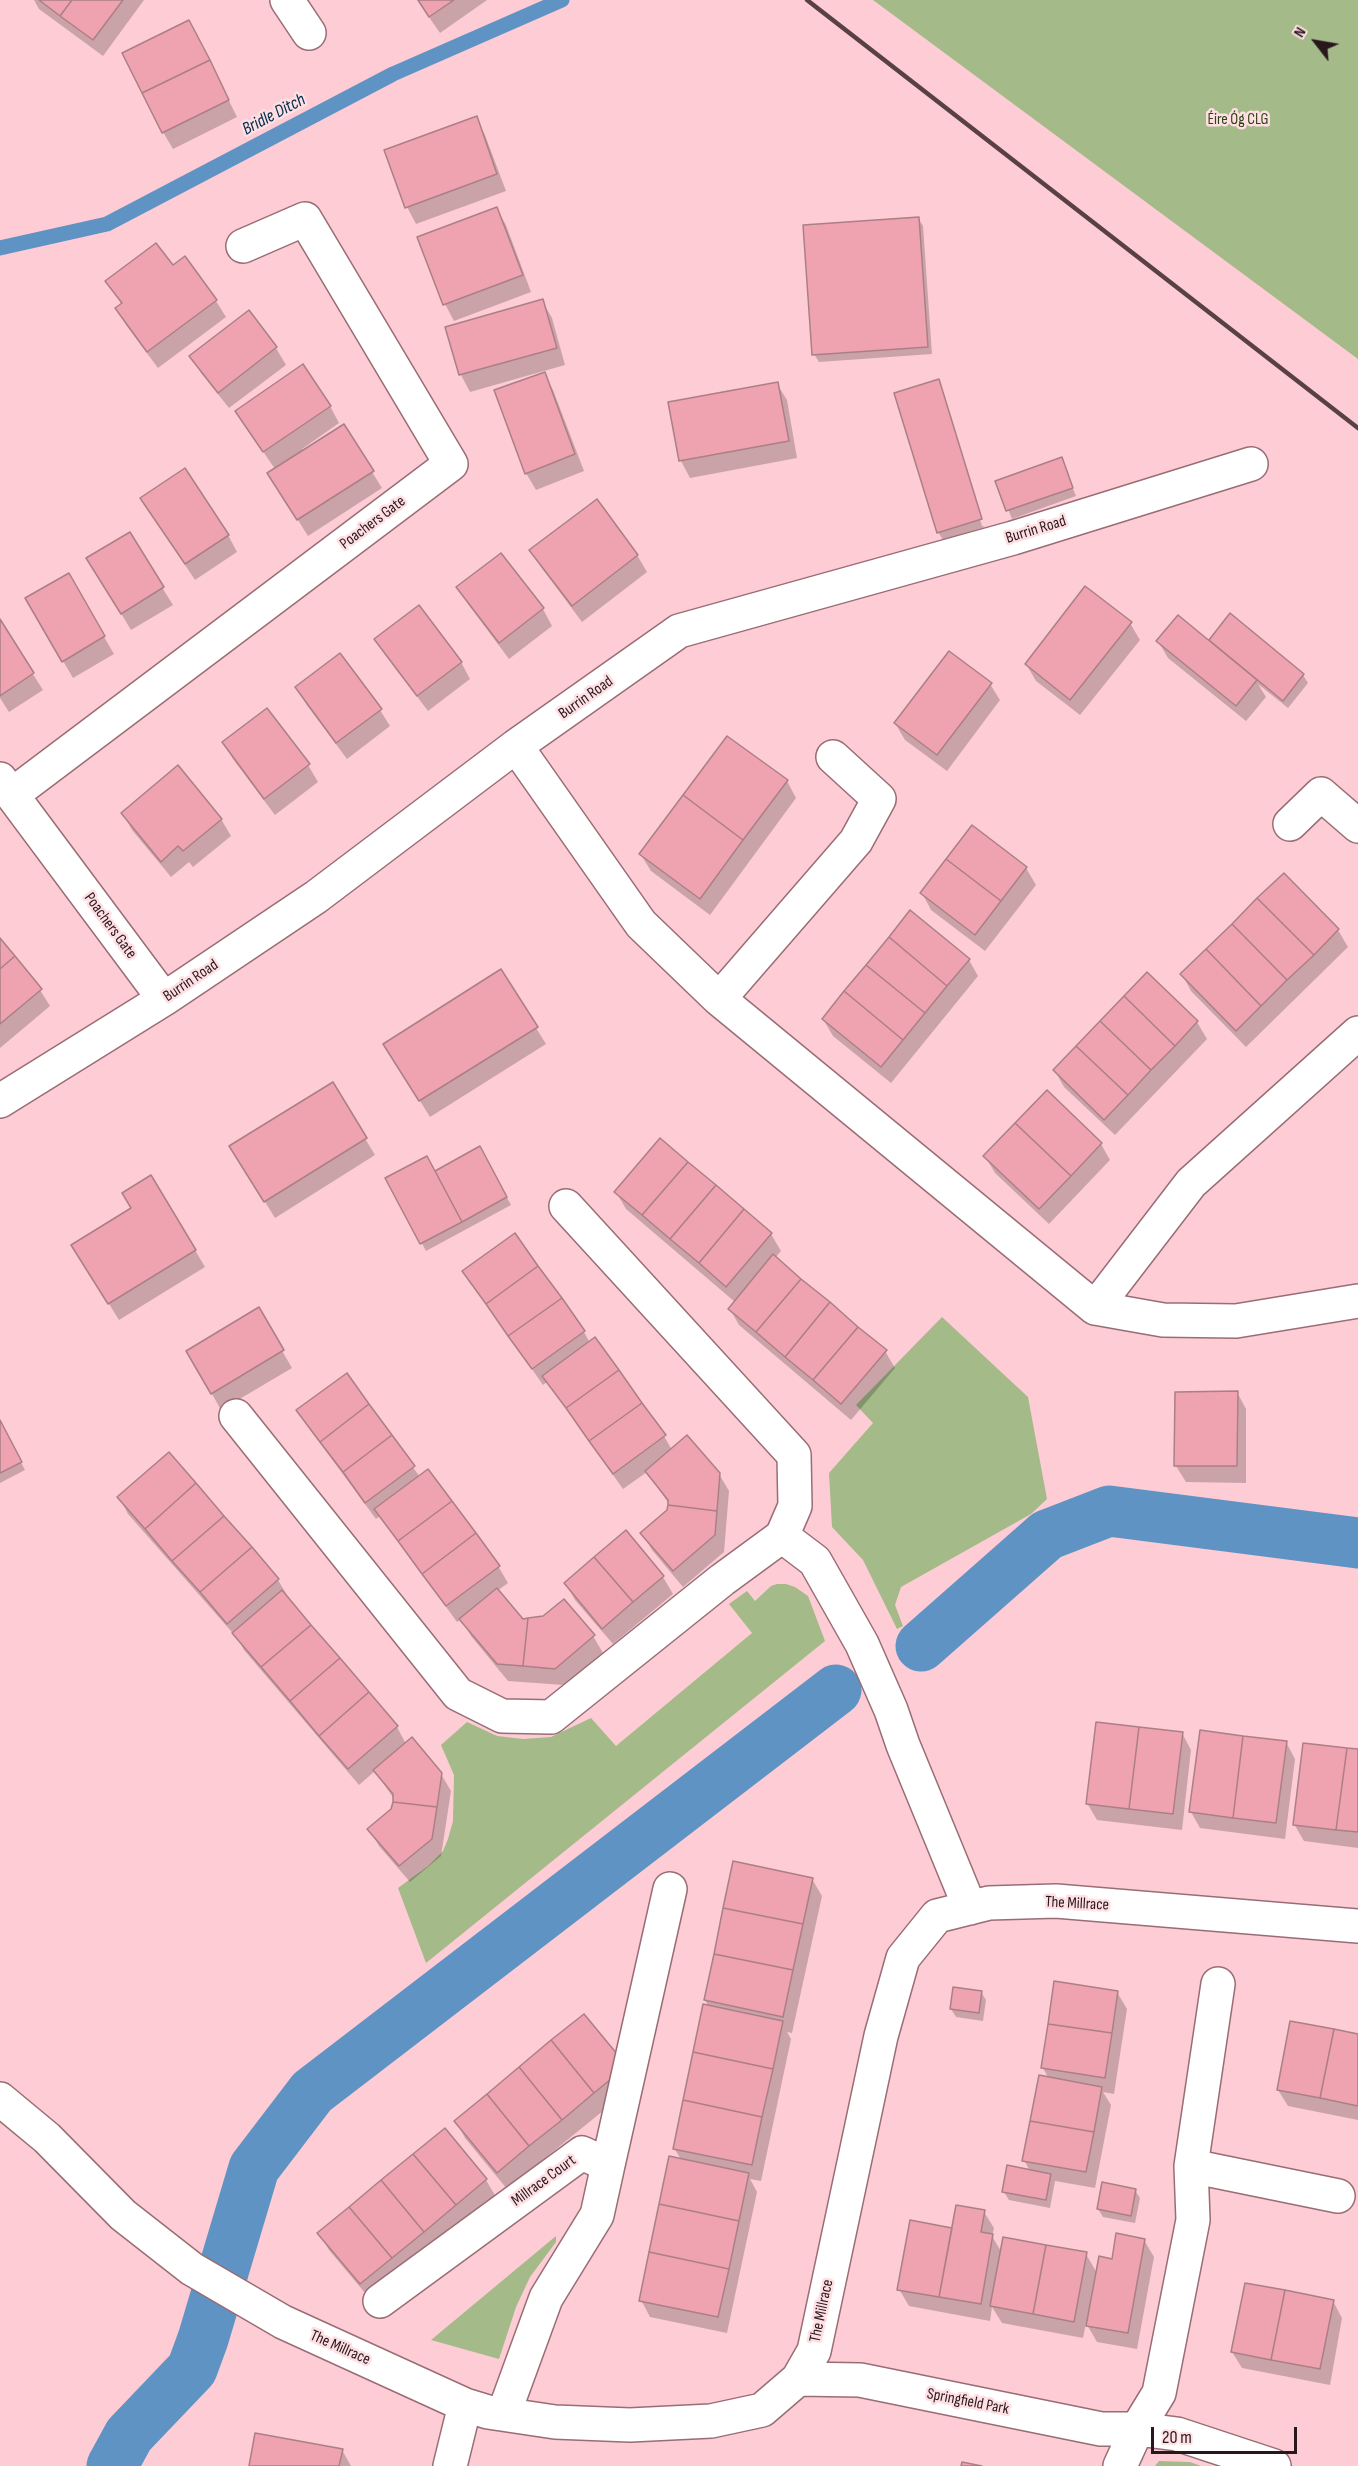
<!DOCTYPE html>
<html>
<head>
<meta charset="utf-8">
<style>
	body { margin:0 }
	#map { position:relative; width:1358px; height:2466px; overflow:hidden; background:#fdccd4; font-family:"Sofia Sans Condensed",sans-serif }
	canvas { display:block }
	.north { position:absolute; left:1286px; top:12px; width:60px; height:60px; -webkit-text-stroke:4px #fedfe4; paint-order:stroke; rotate:301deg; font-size:16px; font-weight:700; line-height:24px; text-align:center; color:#29181b }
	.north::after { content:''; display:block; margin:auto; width:21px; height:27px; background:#29181b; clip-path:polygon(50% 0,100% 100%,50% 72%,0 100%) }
	.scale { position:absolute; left:1151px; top:2427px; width:146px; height:27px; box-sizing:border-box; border:3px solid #29181b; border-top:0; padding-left:8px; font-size:18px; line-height:21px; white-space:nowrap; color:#29181b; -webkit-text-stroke:4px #fedfe4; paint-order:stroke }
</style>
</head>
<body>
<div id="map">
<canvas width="1358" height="2466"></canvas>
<div class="north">N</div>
<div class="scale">20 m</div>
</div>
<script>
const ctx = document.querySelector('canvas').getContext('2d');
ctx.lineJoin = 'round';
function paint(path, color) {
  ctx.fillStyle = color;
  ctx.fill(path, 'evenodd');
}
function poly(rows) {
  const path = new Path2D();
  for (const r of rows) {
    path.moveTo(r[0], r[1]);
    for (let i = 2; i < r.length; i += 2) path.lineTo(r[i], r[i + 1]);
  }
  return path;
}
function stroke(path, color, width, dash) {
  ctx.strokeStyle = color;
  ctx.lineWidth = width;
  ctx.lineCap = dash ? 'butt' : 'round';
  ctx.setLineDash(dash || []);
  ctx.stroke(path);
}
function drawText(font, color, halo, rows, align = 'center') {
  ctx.font = font + ' "Sofia Sans Condensed",sans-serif';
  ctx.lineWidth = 5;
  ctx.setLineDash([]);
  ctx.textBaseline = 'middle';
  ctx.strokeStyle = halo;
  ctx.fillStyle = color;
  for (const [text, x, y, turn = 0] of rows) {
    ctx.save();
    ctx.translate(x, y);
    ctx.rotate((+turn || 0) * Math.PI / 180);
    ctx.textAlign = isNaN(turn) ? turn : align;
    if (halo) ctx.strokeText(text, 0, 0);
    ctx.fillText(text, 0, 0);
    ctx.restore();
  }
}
paint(poly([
	[873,0,1358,0,1358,359],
	[942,1317,1028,1397,1047,1499,1031,1514,901,1587,895,1605,903,1626,897,1629,863,1560,832,1527,829,1473,873,1423,856,1405],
	[777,1584,786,1584,795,1587,808,1596,825,1641,426,1963,398,1888,428,1866,443,1851,448,1839,453,1821,454,1775,441,1745,467,1722,497,1736,523,1739,551,1737,591,1718,616,1746,752,1633,729,1604,747,1591,755,1601,771,1586],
	[556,2236,556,2242,530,2277,516,2307,499,2359,431,2340],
	[1159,2461,1190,2462,1201,2466,1155,2466]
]), '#a4ba89');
paint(poly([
	[34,0,144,0,103,56,39,9],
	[417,0,487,0,440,33],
	[198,38,237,117,173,149,163,132],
	[476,118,485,135,506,191,416,224,407,207],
	[496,208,506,225,531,292,454,321,445,304],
	[918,218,923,226,932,354,819,362,814,354],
	[173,267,216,301,226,317,158,368,126,325,117,309,122,305,107,281],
	[542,301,552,318,565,365,470,392,461,375,447,328],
	[248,312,276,348,286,365,229,408,201,373,191,356],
	[544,374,553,390,584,471,536,490,526,473],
	[939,381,942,387,940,387,982,526,985,527,943,540,938,532],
	[777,384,787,400,797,458,690,478,681,461,670,403],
	[330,406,339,423,302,449,372,472,382,488,308,536,279,490,275,469,247,428],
	[1061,459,1076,496,1012,519,997,482],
	[152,515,228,535,237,552,195,580],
	[129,534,173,605,131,630,98,575],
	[531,550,637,555,647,572,582,622,541,567],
	[501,555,543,609,552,626,509,659,468,604,458,587],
	[68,575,114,654,73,678,27,599],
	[1231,615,1303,675,1308,683,1288,708,1258,684,1266,697,1246,721,1168,658,1158,641,1209,642],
	[0,622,43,690,9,712,0,698],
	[1130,623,1140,640,1080,715,1036,681,1026,664],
	[376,640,461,662,470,679,428,711,386,656],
	[990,684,1000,700,947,771,905,740,895,723],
	[297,688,380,710,390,726,347,759,306,704],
	[224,743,308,765,318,782,275,815,233,759],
	[787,781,796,798,710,915,651,871,641,855],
	[123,813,221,819,231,836,193,867,189,862,171,877,132,830],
	[1026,868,1036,885,985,951,931,910,922,893],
	[1284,875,1338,930,1348,947,1246,1047,1191,991,1182,974],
	[0,941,40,990,50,1006,0,1048],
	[969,960,978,976,891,1083,833,1036,823,1019],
	[1147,974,1197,1022,1207,1039,1115,1135,1064,1087,1055,1071],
	[536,1028,546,1044,430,1117,395,1061],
	[332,1084,375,1155,275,1218,241,1163],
	[1101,1144,1110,1160,1049,1224,995,1173,985,1156],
	[480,1148,511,1205,426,1251,387,1179,435,1173],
	[616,1192,771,1234,781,1251,775,1258,885,1351,895,1368,851,1420,739,1325,730,1309,735,1302,626,1209],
	[195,1250,205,1267,119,1320,83,1262],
	[464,1271,584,1332,590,1343,664,1436,672,1450,719,1474,729,1491,724,1552,683,1587,652,1550,642,1533,669,1511,669,1504,647,1472,623,1489,547,1382,543,1385],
	[258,1309,292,1368,221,1410,188,1351],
	[346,1375,420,1477,498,1566,508,1583,497,1591,523,1621,593,1636,603,1653,564,1685,508,1681,471,1636,461,1619,457,1622,380,1516,376,1519,308,1427,298,1411],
	[1237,1392,1246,1409,1246,1483,1186,1482,1176,1466],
	[0,1423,25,1470,0,1483],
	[169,1454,278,1580,288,1597,286,1598,397,1727,406,1744,441,1774,451,1791,441,1856,410,1882,379,1846,369,1829,393,1810,394,1799,375,1771,359,1785,244,1650,238,1639,128,1514,119,1497],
	[663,1577,673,1594,613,1644,575,1600,566,1583],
	[1182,1733,1191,1750,1182,1830,1097,1820,1087,1803],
	[1286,1742,1295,1759,1285,1839,1200,1828,1191,1812],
	[1358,1751,1358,1848,1304,1841,1294,1824],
	[812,1879,822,1896,792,2033,787,2032,791,2039,761,2181,750,2179,757,2192,727,2333,650,2317,641,2300,682,2161,674,2148,709,2007,705,2000],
	[981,1992,986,2000,983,2021,956,2017,951,2009],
	[1117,1992,1127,2009,1114,2094,1103,2092,1111,2105,1095,2188,1055,2181,1050,2208,1009,2200,1004,2192,1030,2171,1024,2160,1049,2079,1043,2068],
	[584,2016,636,2084,507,2189,465,2138,456,2121],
	[1358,2035,1358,2120,1288,2106,1278,2090],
	[445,2130,486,2180,496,2197,371,2300,329,2250,319,2233],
	[1135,2190,1140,2198,1135,2223,1103,2217,1098,2209],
	[984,2212,994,2228,992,2236,1002,2253,1086,2254,1097,2273,1144,2240,1154,2257,1137,2349,1097,2342,1086,2323,1083,2338,1002,2323,992,2307,990,2321,909,2306,899,2289,953,2229],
	[1333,2301,1342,2318,1330,2385,1242,2368,1232,2352],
	[342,2450,351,2466,250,2466]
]), '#0003');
stroke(poly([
	[0,248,107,224,393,74,562,0]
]), '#5e93c4', 15);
stroke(poly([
	[921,1646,1047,1535,1109,1511,1358,1543],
	[112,2466,129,2435,192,2369,203,2339,254,2168,312,2092,836,1690]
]), '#5e93c4', 51);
const building = poly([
	[39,0,72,0,60,16,39,0],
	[72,0,123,0,93,40,60,16,72,0],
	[418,0,454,0,429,17,418,0],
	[189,20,210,60,142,93,122,53,189,20],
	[210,60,229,100,162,133,142,93,210,60],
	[477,116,497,174,405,208,384,150,477,116],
	[497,207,523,275,443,305,417,237,497,207],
	[919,217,928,347,812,355,803,225,919,217],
	[156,243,173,265,185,256,217,300,147,352,115,308,122,303,105,281,156,243],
	[543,299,557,348,459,375,445,327,543,299],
	[249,310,277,347,218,393,189,356,249,310],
	[303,364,331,406,263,452,235,411,303,364],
	[545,372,575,454,525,474,494,390,545,372],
	[939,379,982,519,937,533,894,393,939,379],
	[778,382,789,441,679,461,668,402,778,382],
	[344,424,374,471,297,520,267,473,344,424],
	[1062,457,1073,488,1006,511,995,481,1062,457],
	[185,468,229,535,185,564,140,498,185,468],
	[597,499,638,555,572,606,529,550,597,499],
	[130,532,164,587,121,614,86,558,130,532],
	[501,553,544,608,499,643,456,587,501,553],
	[69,573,105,636,62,662,25,598,69,573],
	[1085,586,1132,622,1070,700,1025,664,1085,586],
	[419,605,462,662,417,696,374,639,419,605],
	[1230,613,1304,674,1283,701,1209,640,1230,613],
	[1178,615,1257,680,1236,706,1156,641,1178,615],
	[0,619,34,673,0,696,0,619],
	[949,651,992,683,937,755,894,723,949,651],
	[340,653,382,709,336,743,295,687,340,653],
	[267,708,310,764,264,799,222,742,267,708],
	[727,736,788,780,743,840,683,795,727,736],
	[178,765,222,819,183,851,178,846,161,862,121,813,178,765],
	[683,795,743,840,700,899,639,854,683,795],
	[972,825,1027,867,1001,901,946,859,972,825],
	[946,859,1001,901,975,935,920,893,946,859],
	[1284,873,1339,929,1314,955,1257,898,1284,873],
	[1257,898,1314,955,1287,980,1232,924,1257,898],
	[910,910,970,959,947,986,889,937,910,910],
	[1232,924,1287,980,1261,1006,1206,949,1232,924],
	[889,937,947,986,925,1013,866,965,889,937],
	[0,938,15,956,0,969,0,938],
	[1206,949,1261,1006,1236,1031,1180,974,1206,949],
	[15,956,42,989,0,1024,0,969,15,956],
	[866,965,925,1013,903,1040,844,991,866,965],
	[501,969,538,1027,419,1101,383,1044,501,969],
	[1147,972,1198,1021,1175,1046,1124,996,1147,972],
	[844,991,903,1040,881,1067,822,1019,844,991],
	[1124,996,1175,1046,1151,1070,1100,1021,1124,996],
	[1100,1021,1151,1070,1128,1095,1076,1046,1100,1021],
	[1076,1046,1128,1095,1104,1120,1053,1070,1076,1046],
	[333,1082,367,1138,264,1202,229,1146,333,1082],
	[1047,1090,1102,1143,1071,1176,1015,1123,1047,1090],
	[1015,1123,1071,1176,1039,1209,983,1156,1015,1123],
	[660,1138,688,1162,642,1215,614,1192,660,1138],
	[480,1146,507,1197,462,1222,435,1171,480,1146],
	[427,1156,462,1222,420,1244,385,1178,427,1156],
	[688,1162,716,1185,670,1239,642,1215,688,1162],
	[151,1175,196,1250,108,1304,71,1245,131,1208,122,1193,151,1175],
	[716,1185,744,1209,699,1263,670,1239,716,1185],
	[744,1209,772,1233,726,1287,699,1263,744,1209],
	[515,1233,538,1266,486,1304,462,1271,515,1233],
	[773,1254,801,1279,756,1332,728,1309,773,1254],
	[538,1266,562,1298,508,1336,486,1304,538,1266],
	[801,1279,830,1302,785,1357,756,1332,801,1279],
	[562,1298,585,1331,532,1369,508,1336,562,1298],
	[830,1302,858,1327,813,1380,785,1357,830,1302],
	[259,1307,284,1350,211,1394,186,1351,259,1307],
	[858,1327,887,1350,841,1404,813,1380,858,1327],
	[595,1337,619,1370,566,1408,542,1376,595,1337],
	[619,1370,642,1403,589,1441,566,1408,619,1370],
	[347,1373,369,1404,320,1442,296,1410,347,1373],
	[1238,1391,1237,1466,1174,1466,1175,1392,1238,1391],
	[642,1403,666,1435,613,1474,589,1441,642,1403],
	[369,1404,392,1435,343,1472,320,1442,369,1404],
	[0,1420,22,1462,0,1473,0,1420],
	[392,1435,415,1466,365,1503,343,1472,392,1435],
	[687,1435,720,1473,717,1511,668,1505,668,1500,645,1471,687,1435],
	[169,1452,196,1483,145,1529,117,1497,169,1452],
	[428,1469,452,1501,398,1541,374,1509,428,1469],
	[196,1483,224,1516,172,1561,145,1529,196,1483],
	[452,1501,476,1533,422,1574,398,1541,452,1501],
	[668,1505,717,1511,715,1535,673,1571,640,1533,667,1510,668,1505],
	[224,1516,252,1547,200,1592,172,1561,224,1516],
	[626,1530,664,1576,633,1602,594,1557,626,1530],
	[476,1533,500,1566,446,1606,422,1574,476,1533],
	[252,1547,279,1579,227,1624,200,1592,252,1547],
	[594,1557,633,1602,602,1629,564,1583,594,1557],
	[497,1588,523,1619,528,1618,523,1666,497,1664,459,1619,497,1588],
	[282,1590,311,1625,261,1667,232,1633,282,1590],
	[564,1599,595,1635,555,1669,523,1666,528,1618,543,1616,564,1599],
	[311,1625,340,1658,290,1701,261,1667,311,1625],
	[340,1658,369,1692,319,1736,290,1701,340,1658],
	[369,1692,398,1726,348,1769,319,1736,369,1692],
	[1096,1722,1139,1727,1129,1809,1086,1804,1096,1722],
	[1139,1727,1183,1732,1173,1814,1129,1809,1139,1727],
	[1200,1730,1243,1736,1233,1818,1189,1812,1200,1730],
	[1243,1736,1287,1741,1276,1823,1233,1818,1243,1736],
	[412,1737,442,1773,437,1807,393,1802,393,1794,373,1770,412,1737],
	[1303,1743,1347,1748,1336,1830,1293,1825,1303,1743],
	[1347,1748,1358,1749,1358,1832,1336,1830,1347,1748],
	[393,1802,437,1807,432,1839,399,1866,367,1829,391,1809,393,1802],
	[733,1861,813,1878,803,1924,723,1908,733,1861],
	[723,1908,803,1924,793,1970,714,1954,723,1908],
	[714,1954,793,1970,783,2017,704,2000,714,1954],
	[1054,1981,1118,1991,1112,2033,1048,2024,1054,1981],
	[953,1987,982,1991,979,2013,950,2009,953,1987],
	[703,2004,783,2021,773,2069,693,2052,703,2004],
	[584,2014,627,2066,594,2093,551,2040,584,2014],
	[1290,2021,1334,2029,1320,2098,1277,2090,1290,2021],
	[1048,2024,1112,2033,1105,2078,1041,2068,1048,2024],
	[1334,2029,1358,2034,1358,2106,1320,2098,1334,2029],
	[551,2040,594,2093,562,2120,519,2067,551,2040],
	[693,2052,773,2069,762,2117,683,2100,693,2052],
	[519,2067,562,2120,529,2146,487,2094,519,2067],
	[1039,2075,1102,2087,1094,2132,1030,2121,1039,2075],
	[487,2094,529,2146,497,2173,454,2121,487,2094],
	[683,2100,762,2117,752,2165,673,2149,683,2100],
	[1030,2121,1094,2132,1086,2172,1022,2161,1030,2121],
	[445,2128,487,2179,456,2205,413,2154,445,2128],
	[413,2154,456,2205,424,2232,381,2180,413,2154],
	[669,2156,749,2173,739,2221,659,2204,669,2156],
	[1007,2165,1051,2174,1046,2200,1002,2192,1007,2165],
	[381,2180,424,2232,392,2258,349,2207,381,2180],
	[1102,2182,1136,2189,1131,2216,1097,2209,1102,2182],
	[659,2204,739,2221,729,2269,649,2252,659,2204],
	[956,2205,985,2210,981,2232,993,2234,981,2304,939,2297,956,2205],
	[349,2207,392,2258,360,2284,317,2233,349,2207],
	[910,2220,952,2228,939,2297,897,2290,910,2220],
	[1116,2233,1145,2239,1128,2333,1086,2326,1099,2256,1112,2259,1116,2233],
	[1003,2237,1046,2245,1033,2314,990,2306,1003,2237],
	[1046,2245,1087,2252,1074,2322,1033,2314,1046,2245],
	[649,2252,729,2269,718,2317,639,2301,649,2252],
	[1245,2283,1285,2290,1271,2360,1231,2352,1245,2283],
	[1285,2290,1334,2300,1320,2369,1271,2360,1285,2290],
	[255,2433,343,2449,339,2466,249,2466,255,2433],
	[962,2462,982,2466,961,2466,962,2462]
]);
paint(building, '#efa2b0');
stroke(building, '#ab7f86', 1.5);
const minor = poly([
	[287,0,309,33],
	[516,746,641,924,719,999,1095,1308,1163,1320,1236,1321,1358,1301],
	[0,779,164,999],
	[13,794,451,464,305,219,243,246],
	[1290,824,1321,794,1358,826],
	[719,999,856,841,879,799,833,757],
	[0,1101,164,999,316,897,516,746,679,631,1013,538,1251,464],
	[1095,1308,1191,1183,1358,1033],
	[236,1416,458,1694,502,1716,551,1717,722,1580,782,1536,795,1506,794,1455,566,1206],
	[782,1536,815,1561,862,1644,891,1710,903,1745,970,1908],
	[0,2099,47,2138,123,2215,192,2269,283,2322,465,2405,488,2412,555,2422,630,2425,711,2421,762,2410,798,2379,814,2351,881,2036,903,1958,937,1916,989,1903,1056,1901,1358,1926],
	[608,2165,670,1889],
	[1191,2166,1338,2196],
	[380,2301,582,2153,608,2165,597,2215,546,2298,504,2413],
	[798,2379,860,2380,1101,2429,1137,2429,1177,2434,1274,2466],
	[450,2466,465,2405],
	[1120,2466,1137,2429,1159,2393,1193,2220,1191,2166,1218,1984]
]);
stroke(minor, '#996d75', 36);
stroke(minor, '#fff', 33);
stroke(poly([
	[807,0,1358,428]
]), '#584044', 4.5);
drawText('16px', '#304213', '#fedfe4', [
	["Éire Óg CLG",1238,120]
]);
drawText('16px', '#29181b', '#fedfe4', [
	["Poachers Gate",373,523,-37],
	["Burrin Road",1036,530,-17],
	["Burrin Road",586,698,-35],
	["Poachers Gate",110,926,54],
	["Burrin Road",191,981,-34],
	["The Millrace",1077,1904,3],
	["Millrace Court",544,2181,-36],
	["The Millrace",822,2311,-78],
	["The Millrace",340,2348,24],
	["Springfield Park",968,2402,11]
]);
drawText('italic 18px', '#012b4b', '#fedfe4', [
	["Bridle Ditch",274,115,-28]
]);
</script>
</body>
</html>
